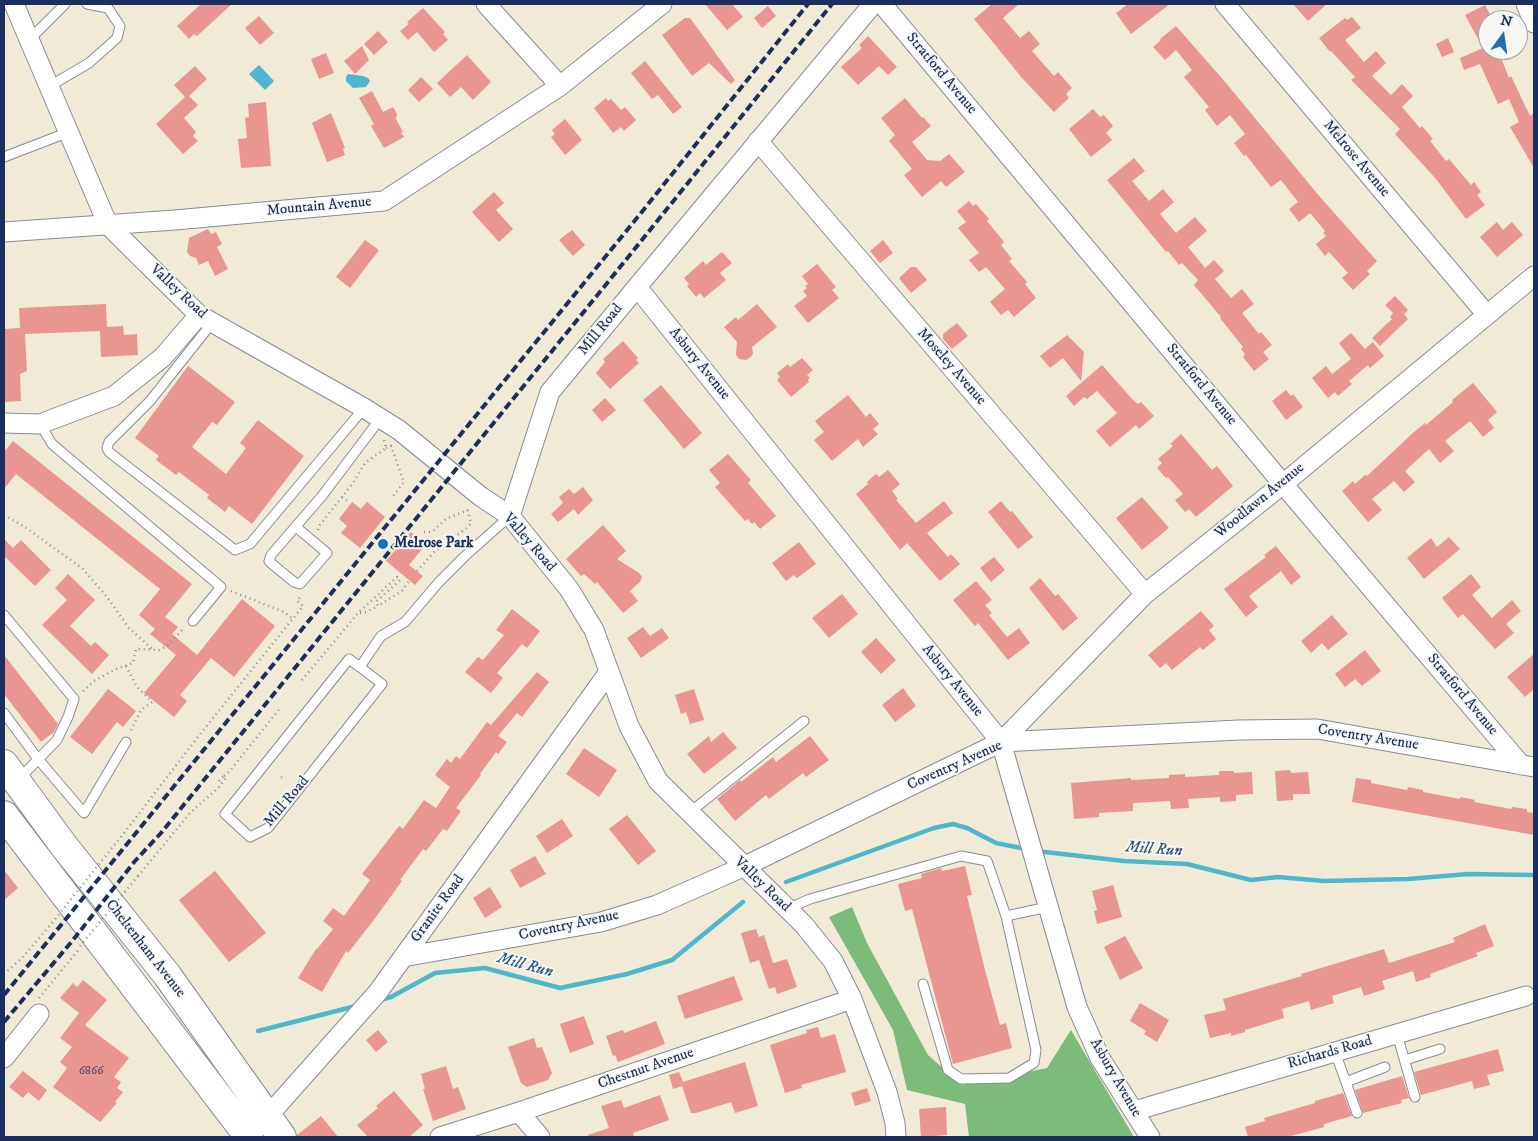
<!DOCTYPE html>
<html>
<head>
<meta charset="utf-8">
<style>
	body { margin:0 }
	#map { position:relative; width:1538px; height:1141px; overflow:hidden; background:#f1ead7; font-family:"IM FELL DW Pica",serif }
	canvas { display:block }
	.frame { position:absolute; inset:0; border:5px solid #1b2f5e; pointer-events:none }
	.north { position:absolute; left:1478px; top:10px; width:50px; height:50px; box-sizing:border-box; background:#f6f6f2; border:1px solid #9ea6b7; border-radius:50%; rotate:14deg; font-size:14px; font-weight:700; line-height:20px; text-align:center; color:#1b2f5e }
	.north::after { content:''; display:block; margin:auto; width:18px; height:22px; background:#1f6fb2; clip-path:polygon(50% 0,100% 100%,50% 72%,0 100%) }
</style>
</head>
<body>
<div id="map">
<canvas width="1538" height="1141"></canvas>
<div class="frame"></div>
<div class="north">N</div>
</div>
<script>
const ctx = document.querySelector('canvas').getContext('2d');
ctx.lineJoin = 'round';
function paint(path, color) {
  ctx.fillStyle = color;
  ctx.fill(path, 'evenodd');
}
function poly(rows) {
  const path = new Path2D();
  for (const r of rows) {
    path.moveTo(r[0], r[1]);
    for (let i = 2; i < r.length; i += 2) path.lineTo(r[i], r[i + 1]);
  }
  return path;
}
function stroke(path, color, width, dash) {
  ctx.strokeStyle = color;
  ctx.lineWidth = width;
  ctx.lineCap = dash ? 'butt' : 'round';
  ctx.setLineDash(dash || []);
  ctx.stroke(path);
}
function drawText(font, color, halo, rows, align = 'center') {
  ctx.font = font + ' "IM FELL DW Pica",serif';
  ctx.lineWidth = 4;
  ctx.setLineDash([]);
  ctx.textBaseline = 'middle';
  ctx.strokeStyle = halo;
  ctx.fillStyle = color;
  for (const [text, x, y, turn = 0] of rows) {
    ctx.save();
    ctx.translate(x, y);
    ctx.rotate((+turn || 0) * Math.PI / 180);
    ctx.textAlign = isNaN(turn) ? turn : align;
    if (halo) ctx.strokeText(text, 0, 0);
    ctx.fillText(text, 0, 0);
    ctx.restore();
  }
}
paint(poly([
	[852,907,867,943,928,1055,962,1085,1047,1068,1071,1030,1134,1137,969,1137,965,1104,907,1090,893,1030,829,917]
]), '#7dbb7b');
paint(poly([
	[259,65,274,81,265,90,249,74],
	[348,74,363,76,368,78,370,81,366,87,353,88,346,81,346,77]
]), '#4fb7cd');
stroke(poly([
	[1036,851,1124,861,1187,864,1251,880,1278,877,1324,881,1408,879,1468,874,1534,875],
	[786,882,934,828,953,824,967,828,996,843,1026,849],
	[380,1000,391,997,435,973,485,968,560,988,627,974,672,960,743,902],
	[258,1031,356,1006]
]), '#4fb7cd', 4.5);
paint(poly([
	[201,4,232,4,197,36,194,34,189,39,177,26],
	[705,4,732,4,743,17,727,30],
	[992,4,1019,4,1003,18,1020,38,1029,31,1040,44,1032,51,1054,76,1058,72,1072,88,1066,94,1069,98,1054,112,1022,78,974,19],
	[1128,4,1170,4,1131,34,1116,13],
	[1293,4,1327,4,1308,21],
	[1485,5,1493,20,1488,20,1488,50,1498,50,1509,78,1511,76,1530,116,1534,113,1534,168,1510,127,1519,122,1509,99,1498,104,1480,64,1464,70,1460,58,1483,48,1465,15],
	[768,6,776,16,762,28,754,18],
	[423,8,445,32,443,34,448,40,434,52,417,32,408,40,400,31,409,24,407,22],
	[259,16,274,33,260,45,245,28],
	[1352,17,1361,28,1345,40,1364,62,1376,51,1386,63,1372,76,1391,95,1402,84,1413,96,1402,107,1420,128,1422,126,1433,139,1430,141,1446,161,1449,159,1471,185,1474,182,1481,192,1477,195,1485,205,1466,219,1436,179,1395,134,1400,129,1351,80,1355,77,1331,51,1330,52,1319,38,1345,18,1347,20],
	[685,18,690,18,735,80,731,84,709,63,692,76,662,35],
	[1176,26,1226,83,1320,197,1377,261,1367,271,1370,274,1353,290,1342,278,1348,273,1329,252,1325,256,1316,244,1326,236,1323,233,1325,231,1310,213,1299,222,1289,209,1298,202,1281,180,1271,187,1246,155,1244,156,1234,143,1245,134,1230,115,1217,126,1205,110,1209,107,1184,77,1192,70,1176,50,1165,60,1153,47,1161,40,1160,39],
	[378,31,388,42,374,55,364,44],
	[868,36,897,67,888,75,879,66,858,85,841,67,862,48,859,45],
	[1448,38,1454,52,1442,57,1436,44],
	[362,46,369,60,355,74,344,61],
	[326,53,334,73,319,79,311,59],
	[467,55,491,82,473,100,461,87,450,97,437,83],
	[645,61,682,107,673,114,658,95,652,99,631,73],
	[195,66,207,79,189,96,198,105,184,118,196,132,193,136,198,141,183,154,156,124,185,97,174,85],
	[421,77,433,89,419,102,408,90],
	[372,91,383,112,393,107,397,114,396,119,403,132,401,133,404,137,384,148,371,126,374,124,359,98],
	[606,98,608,101,611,99,621,110,625,107,636,120,624,131,621,127,613,133,594,108],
	[905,98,922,118,923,117,931,126,912,142,927,160,940,161,949,154,965,172,946,187,941,181,922,197,904,175,912,169,889,141,895,135,881,118],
	[266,102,271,166,241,168,238,139,247,138,245,118,249,117,248,104],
	[1093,109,1100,117,1104,115,1113,126,1106,133,1112,140,1091,157,1069,129],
	[331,113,345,148,343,149,345,155,327,162,312,123],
	[565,119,582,140,565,155,551,137,555,134,552,130],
	[1134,158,1145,171,1132,181,1149,201,1163,189,1174,202,1160,214,1176,233,1195,217,1207,231,1188,247,1205,268,1214,260,1224,271,1215,279,1231,298,1242,289,1254,304,1242,313,1259,334,1261,332,1272,345,1263,352,1269,359,1254,371,1243,357,1245,354,1241,349,1243,347,1220,318,1221,317,1194,285,1198,280,1182,263,1179,265,1168,251,1166,252,1107,180],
	[494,192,504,203,496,210,513,229,499,242,472,212],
	[969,201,973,206,976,204,989,219,987,221,1004,242,1001,245,1012,259,1009,261,1027,282,1025,284,1036,298,1014,317,1008,310,1001,315,990,302,1005,289,986,267,979,272,969,260,979,253,958,228,966,222,957,211],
	[1497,222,1503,230,1512,222,1523,235,1497,257,1480,237],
	[208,229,211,234,216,232,222,244,217,247,228,269,215,276,208,261,199,265,196,258,190,256,187,252,189,238],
	[572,230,585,245,573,256,559,240],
	[365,240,379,250,350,288,336,277],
	[883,240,893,253,880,263,870,251],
	[722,252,732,263,720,273,726,280,704,298,700,293,696,297,687,286,689,284,684,278,703,261,706,265],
	[817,264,836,287,832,290,839,298,808,323,794,306,807,296,803,291,807,288,805,286,808,284,802,276],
	[911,267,916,267,927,280,911,293,899,278],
	[1395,296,1408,310,1404,314,1408,319,1380,346,1372,338,1392,319,1390,317,1393,313,1385,305],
	[106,304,107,327,123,326,124,335,137,334,138,355,101,357,100,331,25,334,27,371,20,374,21,401,4,402,4,329,20,328,19,308],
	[757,304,777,327,752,347,753,353,751,357,746,360,739,359,736,355,737,342,724,327,736,317,738,320],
	[957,323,968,336,952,349,943,339,943,334],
	[1351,333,1365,349,1373,342,1384,356,1370,368,1368,365,1349,381,1352,384,1338,396,1335,392,1328,398,1312,378,1326,366,1332,374,1351,359,1339,343],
	[1067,335,1084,352,1081,381,1063,358,1050,368,1040,356],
	[623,341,638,358,636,360,639,363,610,389,596,373,605,362,603,359],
	[802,358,813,370,807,375,810,378,808,380,809,382,791,397,777,380,780,377,777,373,788,364,790,367],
	[1102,365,1133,400,1138,404,1141,402,1154,416,1139,429,1136,425,1110,447,1096,431,1117,413,1097,391,1087,399,1084,397,1074,406,1066,396],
	[188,366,235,402,217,425,212,422,192,447,226,474,246,448,240,443,258,420,304,456,252,524,229,506,225,512,207,498,209,495,179,472,176,475,156,460,159,456,135,438],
	[1473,383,1497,412,1488,420,1494,428,1483,437,1470,421,1445,441,1454,451,1440,463,1429,449,1405,471,1415,482,1404,492,1394,481,1372,499,1382,510,1368,522,1342,491,1353,481,1355,484,1365,475,1367,476,1414,432,1425,423,1426,425,1453,402,1452,400],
	[661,385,702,433,684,449,643,400],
	[1286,390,1291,396,1293,394,1303,407,1286,420,1272,401],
	[848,395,866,417,870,413,879,424,873,429,878,434,863,447,858,439,832,461,814,440,824,432,815,421],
	[605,398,616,410,602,422,592,410],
	[1181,434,1212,470,1217,466,1233,486,1196,517,1189,509,1185,512,1175,500,1183,494,1168,477,1166,478,1157,468,1162,463,1158,459,1173,446,1170,444],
	[13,441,192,584,165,617,178,627,172,634,197,655,242,599,275,626,234,677,211,658,180,695,187,701,174,717,144,693,176,655,150,634,155,629,139,615,160,589,16,474,4,489,4,452],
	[728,454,751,480,748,483,776,516,760,529,754,522,752,524,748,519,745,521,715,487,720,483,709,470],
	[888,470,900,484,892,491,898,499,896,500,916,523,944,501,953,513,927,533,948,557,951,554,960,564,940,581,907,543,900,550,856,494,868,484,867,482,876,474,879,477],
	[583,487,593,500,578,515,574,509,558,522,551,514,563,503,559,497,569,489,574,494],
	[1142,497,1169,528,1142,550,1116,518],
	[1001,501,1010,512,1012,511,1033,537,1018,549,988,512],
	[352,502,361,509,367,502,385,517,360,548,341,533,347,526,339,519],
	[603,525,626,551,617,559,639,573,642,577,640,582,630,591,638,601,623,613,597,582,595,584,584,574,581,576,566,559],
	[411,532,426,544,409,565,423,576,415,585,386,561],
	[1449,537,1460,549,1424,579,1407,558,1431,538,1437,547],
	[4,539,13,548,21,540,51,570,35,586,4,556],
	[799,542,816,564,797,578,794,575,786,581,772,563],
	[1276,546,1301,577,1291,585,1281,571,1249,596,1258,607,1246,617,1224,589,1266,557,1264,555],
	[994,557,1005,570,991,582,980,568],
	[68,574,95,600,70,626,91,646,95,642,109,655,92,674,42,625,67,600,55,588],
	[1471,574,1481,587,1472,595,1492,618,1512,600,1521,611,1506,624,1514,633,1495,649,1463,614,1458,618,1442,598],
	[1040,578,1055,596,1058,594,1078,618,1063,631,1029,588],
	[976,581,992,600,985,605,992,613,989,615,1007,637,1019,628,1030,643,1008,660,978,623,975,626,953,600],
	[842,594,858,614,829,638,812,618],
	[512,609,540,631,527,648,522,644,497,673,503,678,491,693,465,672,478,657,483,660,504,635,496,630],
	[1201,611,1214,626,1209,630,1216,639,1203,650,1200,647,1172,670,1166,663,1160,668,1148,655],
	[1332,615,1348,634,1328,650,1322,643,1311,653,1301,641],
	[643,627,650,636,662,628,669,638,641,658,627,638],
	[876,638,896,660,881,674,861,652],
	[1365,650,1381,671,1362,686,1355,679,1345,687,1335,674],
	[1534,654,1534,689,1525,697,1507,677],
	[4,655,58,724,54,732,41,742,4,694],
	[537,672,549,682,522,717,517,713,498,736,507,742,498,754,496,752,480,774,481,775,456,808,461,811,447,831,443,829,426,851,423,849,400,880,402,881,373,921,348,953,346,951,322,992,298,978,316,949,317,949,333,929,323,921,333,908,344,916,370,880,362,874,399,826,403,829,424,800,436,808,450,787,435,775,447,759,451,763,456,756,460,759,487,722,491,725],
	[903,688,916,706,895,722,882,705],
	[108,689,136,711,123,727,117,722,92,754,70,737],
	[694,689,704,720,690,724,686,712,681,714,675,695],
	[723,732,737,748,704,774,687,754,709,736,711,742],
	[810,736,829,760,806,777,803,773,769,799,766,795,735,821,717,799,740,780,741,782,773,757,776,762],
	[584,748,617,770,599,797,566,774],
	[1290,770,1291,773,1308,772,1310,794,1293,794,1293,800,1277,801,1275,771],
	[1219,771,1234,771,1234,773,1252,772,1253,794,1236,795,1236,801,1220,802,1220,797,1188,799,1189,808,1171,809,1170,801,1133,803,1133,811,1099,813,1099,817,1074,819,1071,783,1131,778,1131,780,1169,778,1169,775,1185,774,1185,777,1219,775],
	[1356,778,1371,780,1371,783,1407,790,1408,787,1423,790,1423,792,1460,799,1460,797,1475,800,1474,802,1511,809,1512,807,1527,809,1527,812,1534,813,1534,835,1352,802],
	[627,815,656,851,638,865,609,829],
	[562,819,573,836,547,853,536,836],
	[535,856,546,874,520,888,510,870],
	[965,866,972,895,967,896,985,970,1000,1025,1006,1023,1012,1048,953,1064,912,909,905,911,898,884,922,878,921,874,941,868,942,871],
	[4,870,18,888,4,900],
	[215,871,266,933,229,962,179,900],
	[1113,885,1122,917,1097,924,1094,911,1097,910,1092,891],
	[490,887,502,907,485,918,473,898],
	[1485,924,1494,946,1476,953,1478,956,1430,974,1431,977,1416,982,1413,971,1382,981,1385,989,1364,996,1361,987,1332,996,1334,1003,1311,1010,1309,1001,1282,1009,1284,1018,1245,1030,1245,1032,1231,1036,1231,1033,1210,1038,1204,1015,1226,1010,1223,999,1302,976,1301,974,1384,949,1389,963,1455,942,1453,938],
	[756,929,759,937,764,935,773,963,787,959,797,987,777,994,775,987,769,989,759,960,750,963,741,933],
	[1125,936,1143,968,1120,980,1104,947],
	[734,976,743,1000,685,1019,677,996],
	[83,980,107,1000,85,1025,129,1058,114,1077,121,1082,117,1088,123,1092,115,1102,117,1103,100,1122,53,1087,67,1068,60,1062,72,1047,60,1038,79,1013,60,998,73,983,77,987],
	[1140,1003,1169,1020,1157,1042,1144,1034,1146,1031,1130,1021],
	[584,1016,594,1044,570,1053,560,1024],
	[656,1021,665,1044,618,1062,615,1055,613,1056,606,1036,623,1030,624,1033,627,1032],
	[818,1027,821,1038,835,1034,846,1072,801,1085,802,1088,785,1093,770,1045,807,1033,806,1030],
	[378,1030,388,1042,376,1052,366,1040],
	[534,1038,537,1048,542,1047,552,1073,548,1080,527,1087,521,1083,508,1047],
	[1498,1049,1504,1071,1487,1075,1490,1085,1474,1089,1472,1081,1421,1095,1414,1072],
	[745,1062,758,1106,735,1113,731,1102,696,1113,691,1113,682,1086,673,1089,669,1075,679,1072,683,1082],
	[446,1066,453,1089,458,1087,466,1109,433,1121,423,1089,425,1089,421,1074],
	[23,1071,47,1090,39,1101,28,1092,23,1098,9,1087],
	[1402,1076,1409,1098,1401,1100,1402,1103,1363,1113,1355,1090],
	[867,1088,871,1101,855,1106,851,1093],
	[394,1091,423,1125,409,1137,368,1137,357,1125,378,1108,376,1106],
	[1343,1093,1352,1116,1324,1124,1324,1127,1287,1137,1248,1137,1245,1127,1265,1121,1264,1118,1315,1103,1315,1101],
	[660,1095,669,1120,633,1133,634,1137,588,1137,588,1135,609,1128,601,1106,621,1100,624,1108],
	[946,1107,947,1135,921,1137,919,1109],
	[321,1116,338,1137,297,1137,297,1135]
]), '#e99592');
const lane = poly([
	[30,39,65,4],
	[50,86,89,63,117,38,120,26,108,8,87,4],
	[4,157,69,132],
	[212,323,150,401,109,442,107,448,109,452,235,550,250,544,364,408],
	[40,424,52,444,221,587,193,621],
	[296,527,327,553,300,584,294,582,272,564,269,561,271,555,322,496,380,419],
	[4,615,74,699,68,717,57,740,18,780],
	[360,667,349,659,225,814,250,837,268,828,382,684,360,667,381,636,405,622,439,582,465,556,510,516],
	[4,713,38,759,84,813,126,742],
	[689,813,804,721],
	[787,909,810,899,961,856,987,861,1006,916,1036,1050,1034,1063,1009,1078,961,1079,948,1070,923,984],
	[1006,916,1048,907],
	[1397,1034,1415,1097],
	[1335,1052,1357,1113],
	[1405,1060,1440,1049],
	[1346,1082,1385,1067]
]);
const street = poly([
	[14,4,108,225,199,315,364,408,399,430,480,496,510,516,569,589,594,630,629,726,658,781,804,925,833,961,852,999,887,1092,895,1123,896,1137],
	[486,4,560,86],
	[882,4,1283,484,1521,765],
	[1225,4,1487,315],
	[1526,4,1534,23],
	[758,141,1145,594],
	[4,232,175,220,384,201,560,86,662,4],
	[637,287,1001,742,1077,1007,1100,1058,1150,1137],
	[4,423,40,424,114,396,163,357,199,315],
	[510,516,550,392,637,287,873,4],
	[1001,742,1145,594,1283,484,1534,276],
	[403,957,601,922,657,905,743,867,1001,742,1239,730,1317,729,1534,767],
	[4,1058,39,1014],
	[1134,1111,1526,996],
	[519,1112,540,1137],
	[262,1125,267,1117,378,992,609,672],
	[440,1137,519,1112,852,999]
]);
const highway = poly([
	[4,764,64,846,167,975,282,1137],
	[4,815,249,1137]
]);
stroke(lane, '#868c9a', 11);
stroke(street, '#868c9a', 21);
stroke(highway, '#868c9a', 30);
stroke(poly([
	[386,448,391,446,404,482,391,499],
	[342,497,349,502],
	[4,515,25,527,83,569,107,597,129,628,152,649],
	[318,530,320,525,353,483,365,463,386,448,384,440],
	[424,532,430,532,434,530,446,519,468,510],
	[417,571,435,551,467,528,471,523,467,508],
	[231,591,284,612,293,619],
	[360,613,366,612,378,606],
	[126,666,137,687,152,702,141,710,130,732],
	[302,680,358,613,397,577,400,580,376,602,378,606,402,591,409,581],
	[83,691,94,681,116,669,133,663,136,649,159,650,167,646,184,628],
	[281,777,284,779],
	[219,781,224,776],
	[124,833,201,733,303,606,297,601,302,595],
	[138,876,190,813,218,788,226,778,224,776,229,772,281,707],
	[4,968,7,971,22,958,52,923],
	[39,998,80,948]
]), '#868c9a', 2.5, [1, 4]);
stroke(lane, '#fff', 9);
stroke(street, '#fff', 19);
stroke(highway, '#fff', 28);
stroke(poly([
	[4,995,641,213,808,4],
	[4,1022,73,940,135,861,161,833,625,261,832,4]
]), '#1b2f5e', 4, [8, 4]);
stroke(poly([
	[52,923,124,833],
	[80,946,138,876]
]), '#868c9a', 2.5, [1, 4]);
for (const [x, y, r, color] of [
	[383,544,6,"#1f6fb2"]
]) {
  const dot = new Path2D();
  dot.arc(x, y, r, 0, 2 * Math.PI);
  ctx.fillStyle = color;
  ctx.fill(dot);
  stroke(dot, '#f6f6f2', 2);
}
drawText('12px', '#4e486b', null, [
	["6866",91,1072]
]);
drawText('15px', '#1b2f5e', '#f6f6f2', [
	["Stratford Avenue",941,74,50],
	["Melrose Avenue",1356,159,50],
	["Mountain Avenue",319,207,-5],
	["Valley Road",178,292,43],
	["Mill Road",601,330,-51],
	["Asbury Avenue",699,364,51],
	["Moseley Avenue",951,367,49],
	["Stratford Avenue",1201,385,50],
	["Woodlawn Avenue",1260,501,-39],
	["Valley Road",529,543,49],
	["Asbury Avenue",952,681,51],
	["Stratford Avenue",1462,695,50],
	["Coventry Avenue",1368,738,9],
	["Coventry Avenue",955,766,-24],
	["Mill Road",287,802,-50],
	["Valley Road",762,885,44],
	["Granite Road",438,909,-54],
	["Coventry Avenue",569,926,-12],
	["Cheltenham Avenue",145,949,52],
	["Richards Road",1330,1053,-16],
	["Chestnut Avenue",646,1069,-19],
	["Asbury Avenue",1115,1078,60]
]);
drawText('bold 15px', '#1b2f5e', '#f6f6f2', [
	["Melrose Park",394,544]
], 'left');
drawText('italic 16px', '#2b587f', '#f6f6f2', [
	["Mill Run",1154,850,4],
	["Mill Run",525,966,15]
]);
</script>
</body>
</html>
